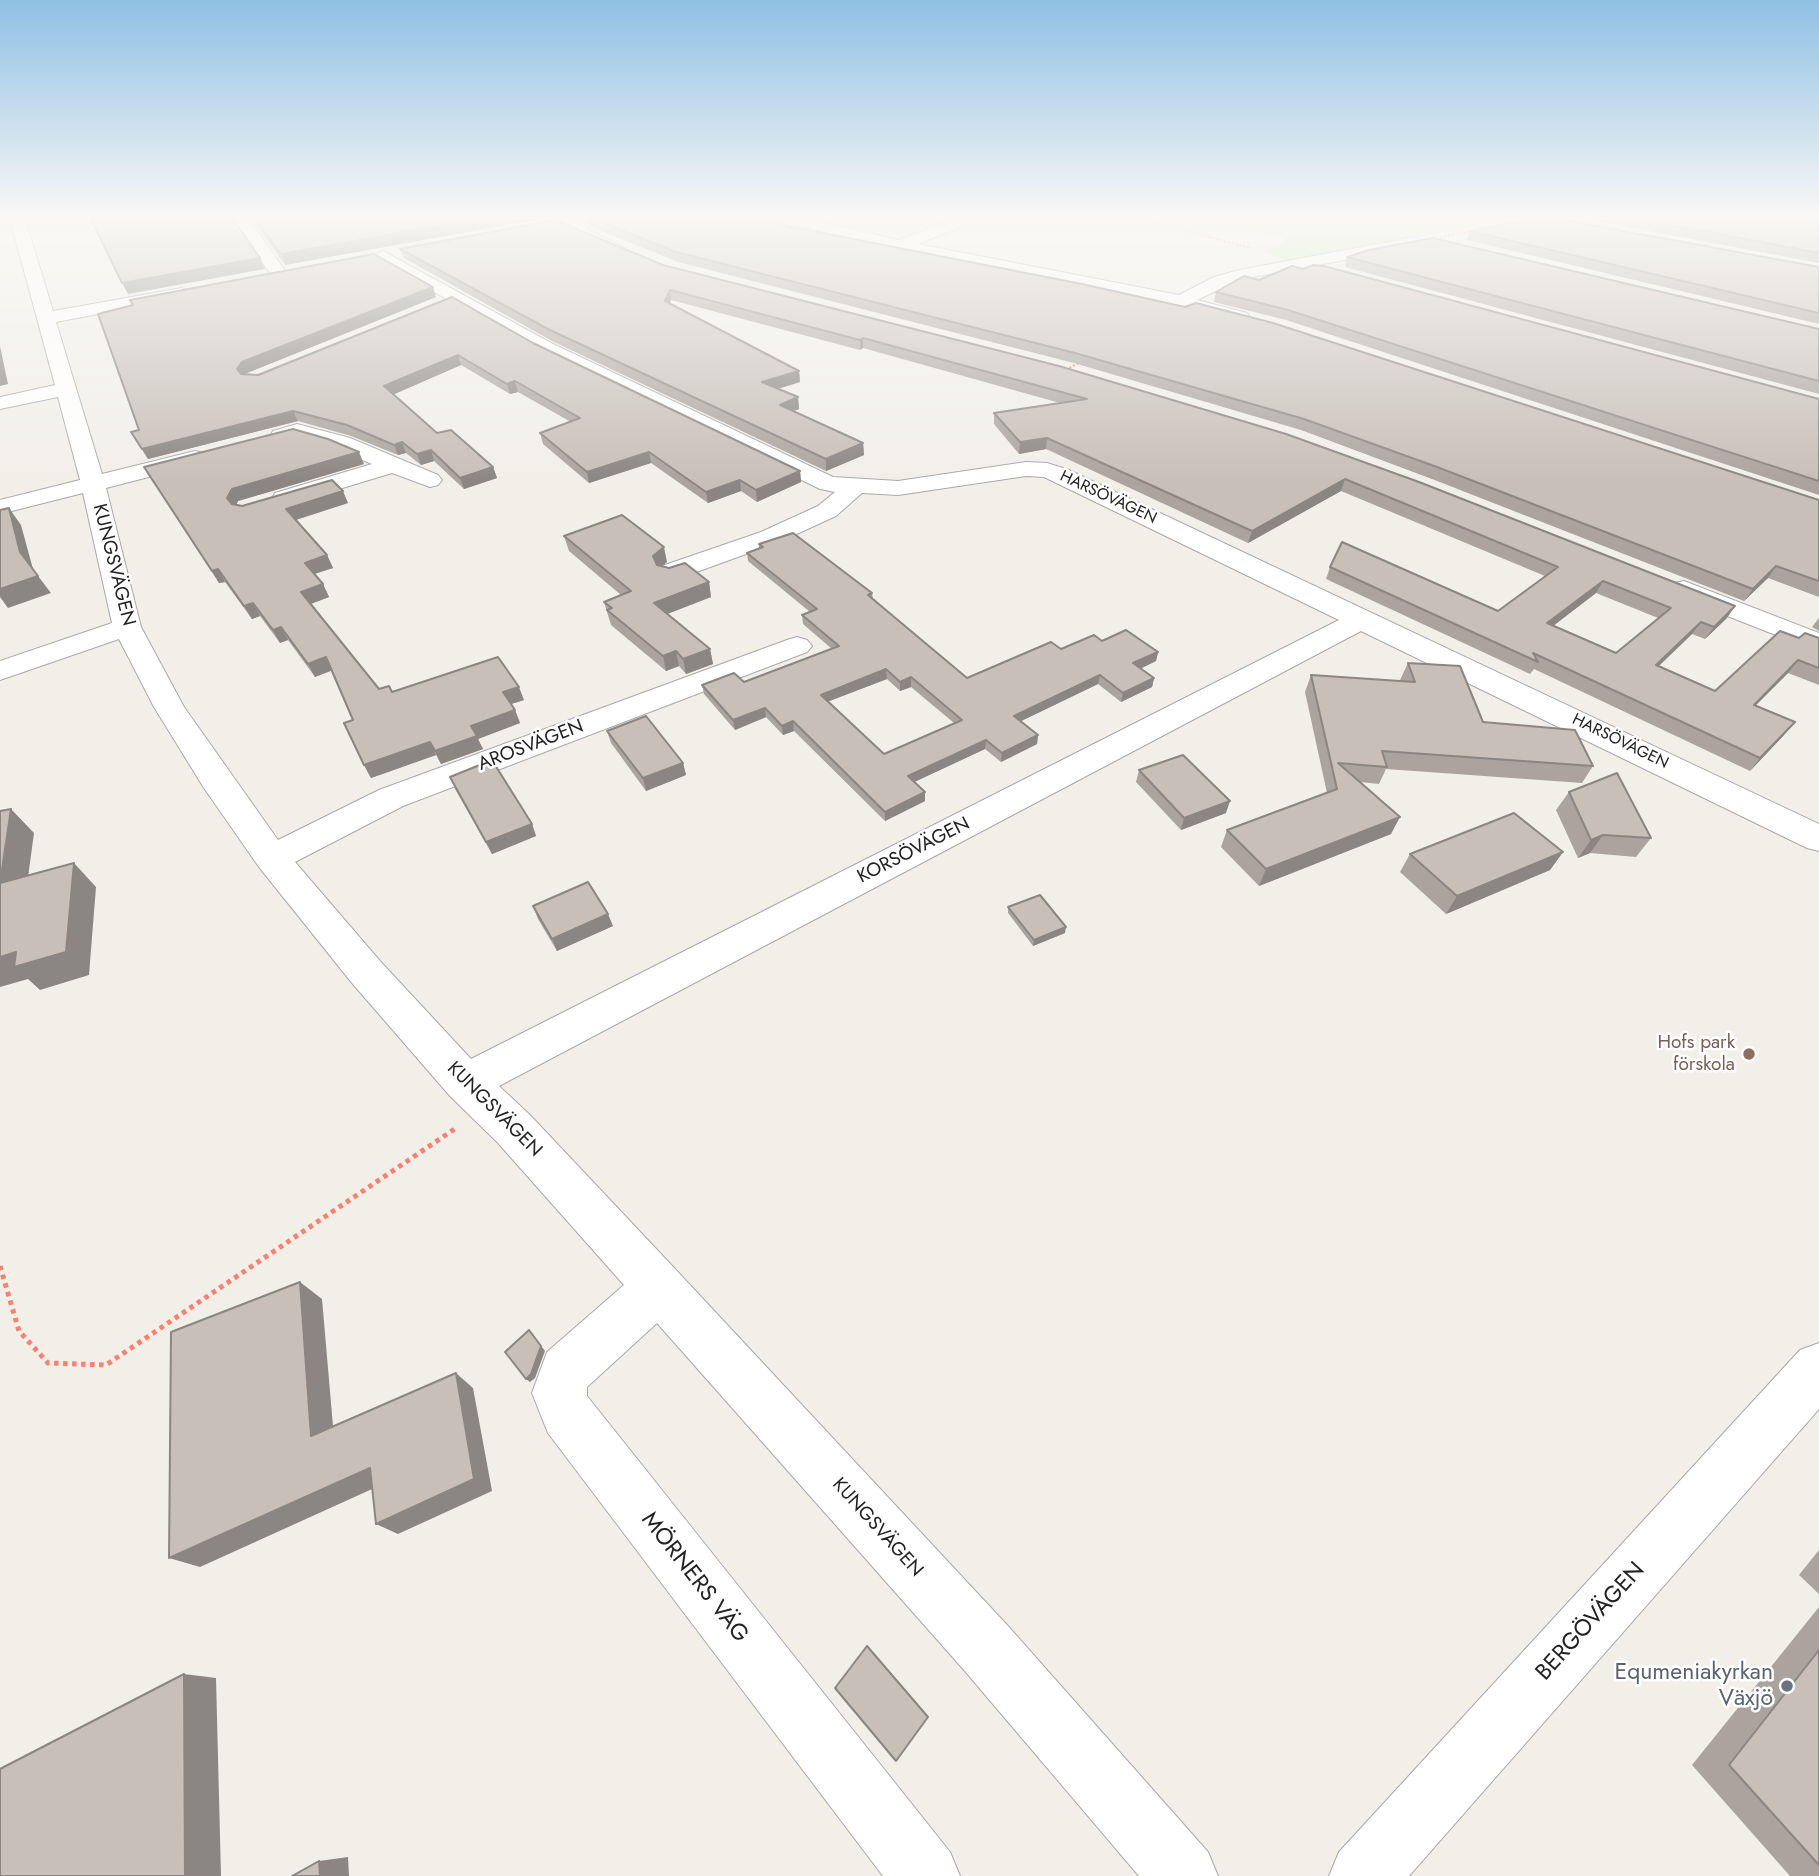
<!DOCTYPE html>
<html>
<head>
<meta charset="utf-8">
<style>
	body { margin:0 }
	canvas { display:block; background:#f2efe9 }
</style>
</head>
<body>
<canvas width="1819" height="1876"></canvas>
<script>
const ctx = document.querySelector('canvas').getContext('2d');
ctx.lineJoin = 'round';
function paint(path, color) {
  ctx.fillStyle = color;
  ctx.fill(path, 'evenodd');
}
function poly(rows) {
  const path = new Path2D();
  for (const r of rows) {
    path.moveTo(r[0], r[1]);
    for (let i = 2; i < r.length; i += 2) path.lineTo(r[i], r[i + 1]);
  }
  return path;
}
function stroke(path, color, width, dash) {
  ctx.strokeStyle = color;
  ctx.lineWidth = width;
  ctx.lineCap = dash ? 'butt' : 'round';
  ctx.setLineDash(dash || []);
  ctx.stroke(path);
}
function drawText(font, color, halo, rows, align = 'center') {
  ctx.font = font + ' Jost,sans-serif';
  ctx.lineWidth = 5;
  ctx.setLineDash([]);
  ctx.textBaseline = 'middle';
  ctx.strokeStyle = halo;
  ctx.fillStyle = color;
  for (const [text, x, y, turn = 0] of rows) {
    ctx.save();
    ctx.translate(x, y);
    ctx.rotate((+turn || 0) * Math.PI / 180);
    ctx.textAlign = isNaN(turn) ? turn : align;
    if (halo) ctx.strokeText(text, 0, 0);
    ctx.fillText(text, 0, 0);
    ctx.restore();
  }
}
paint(poly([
	[1220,219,1511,219,1288,262,1263,250,1284,243,1283,238]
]), '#cdebb0');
const minor = poly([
	[10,219,25,219,53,311,182,288,191,293,182,298,56,322,102,474,195,451,203,453,206,458,203,463,106,488,141,627,184,707,278,840,379,790,787,640,797,637,807,640,812,646,807,652,403,806,295,862,380,961,471,1059,1339,620,1044,477,1026,476,898,495,862,493,836,516,779,542,680,578,671,580,662,578,658,572,662,566,761,532,818,506,835,492,820,489,537,351,377,259,375,256,383,251,551,343,833,477,898,481,1026,462,1047,463,1069,470,1819,824,1819,851,1807,848,1361,631,499,1086,530,1115,677,1271,1008,1626,1208,1852,1218,1876,1139,1876,964,1670,657,1323,587,1387,587,1396,950,1852,960,1876,883,1876,548,1433,532,1393,547,1352,624,1285,498,1143,450,1096,352,983,259,867,204,788,154,707,119,639,0,680,0,661,112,623,83,493,0,514,0,500,80,480,58,397,0,409,0,397,55,385,10,219],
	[237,219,267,219,253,225,288,275,286,279,274,279,235,222,237,219],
	[554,219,567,219,623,247,615,252,609,250,555,225,554,219],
	[784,219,811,219,899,240,953,220,962,219,966,223,963,226,918,244,1179,295,1214,277,1239,270,1415,237,1423,242,1415,247,1242,279,1197,300,1247,313,1250,317,1241,323,1179,306,878,246,786,222,784,219],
	[297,424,350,438,438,475,442,480,438,485,430,487,392,473,293,503,284,505,275,503,272,498,275,493,372,464,334,448,298,438,281,443,273,441,270,436,273,431,297,424],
	[1684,581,1819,633,1819,652,1674,595,1670,589,1674,583,1684,581],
	[1819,1343,1819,1409,1409,1876,1329,1876,1339,1852,1800,1350,1819,1343]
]);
stroke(minor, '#a9a9a9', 2);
stroke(poly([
	[1143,219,1250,248],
	[1440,237,1476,231]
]), '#fa8072', 2, [2, 2]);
stroke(poly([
	[1066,370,1080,362]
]), '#fa8072', 2.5, [2, 2]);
stroke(poly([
	[0,1266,19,1331,48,1363,106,1365,456,1128]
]), '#fa8072', 5, [4.5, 4.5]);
paint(minor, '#fff');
paint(poly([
	[254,219,538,219,285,265,257,226],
	[587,219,784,219,784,226,1819,500,1819,597,1768,578,1744,601,1432,479,1301,430,1074,363,678,262,589,226],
	[1528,219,1558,219,1819,267,1819,324,1467,240,1470,231],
	[1586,219,1819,219,1819,263],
	[400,249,663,265,1059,366,1727,618,1705,639,1692,634,1659,666,1715,691,1799,638,1819,638,1819,685,1788,673,1756,705,1784,735,1750,771,1534,669,1530,674,1326,579,1330,567,1498,611,1545,576,1341,491,1248,543,1046,449,1019,454,994,424,994,413,1060,403,863,348,860,350,671,300,670,304,799,371,800,382,778,389,798,397,799,409,793,411,863,443,864,455,826,471,552,341,404,258],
	[1596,593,1658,618,1616,653,1553,626],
	[1347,257,1819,329,1819,394,1345,267],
	[1216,292,1819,399,1819,495,1286,320,1214,302],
	[436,297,247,373,246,375,258,375,533,343,800,471,801,482,757,502,741,491,708,503,651,463,589,483,543,444,540,433,571,422,518,392,510,394,461,365,393,394,437,433,493,467,497,478,464,489,434,461,421,465,406,453,398,455,351,436,298,421,148,459,131,432,139,430,98,314],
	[364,464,238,501,236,505,242,506,348,503,296,520,327,555,333,568,314,574,323,584,329,597,310,604,379,689,392,692,524,700,511,704,515,710,520,723,478,739,483,749,441,764,436,755,371,778,364,765,353,720,331,671,315,677,288,640,280,643,260,616,252,619,225,582,219,583,144,467],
	[564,536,667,562,661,566,709,582,711,597,667,614,710,649,713,664,686,674,679,666,666,671,611,625,604,602,621,595,569,551],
	[759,544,872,593,873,599,967,678,1061,649,1102,641,1158,652,1156,661,1141,668,1154,678,1152,687,1121,702,1098,684,1021,721,1038,735,1037,744,1001,762,985,749,914,782,925,792,925,801,885,821,794,731,783,735,766,717,735,730,704,694,702,685,744,682,832,649,803,624,802,615,810,612,748,561,747,553,759,548],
	[887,679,900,691,911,687,954,723,884,754,828,701],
	[1819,618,1819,631,1812,627],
	[1408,663,1483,722,1593,766,1582,783,1386,769,1379,784,1360,782,1391,834,1259,886,1221,847,1227,830,1327,793,1305,692,1311,675,1401,681,1400,680],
	[607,731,683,763,686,775,646,791,611,743],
	[1139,770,1226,813,1181,830,1136,782],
	[450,777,532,824,536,836,492,854,455,789],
	[1569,792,1651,838,1636,857,1590,853,1578,858,1556,810],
	[1563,852,1550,870,1446,914,1400,872,1410,854],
	[533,906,613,926,557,951,538,919],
	[1008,907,1065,933,1033,946,1008,913],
	[1819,1550,1819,1594,1799,1575],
	[1819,1607,1819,1876,1790,1876,1692,1765]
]), '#aba49e');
paint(poly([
	[478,219,538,219,285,265,281,254],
	[260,258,265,269,128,294,122,283],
	[433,287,436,297,247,373,242,379,237,369,242,362],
	[670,290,671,300,667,311,665,301],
	[863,338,863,348,860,350,860,340],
	[0,346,8,384,0,386],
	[458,355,461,365,388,397,384,386],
	[799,371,800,382,763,393,762,382],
	[515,381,518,392,510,394,507,384],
	[798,397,799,409,781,416,780,405],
	[293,411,298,421,148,459,142,449],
	[1047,438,1046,449,1019,454,1020,442],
	[402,442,406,453,398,455,394,445],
	[863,443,864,455,826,471,826,459],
	[431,450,434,461,421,465,417,454],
	[359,452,364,464,238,501,234,510,227,498,232,489],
	[649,452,651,463,589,483,587,472],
	[493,467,497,478,464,489,460,478],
	[800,471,801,482,757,502,756,490],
	[1345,479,1341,491,1248,543,1252,531],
	[740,480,741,491,708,503,706,492],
	[343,491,348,503,292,521,286,509],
	[9,508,21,525,33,569,20,552],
	[664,547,667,562,656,571,653,556],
	[327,555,333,568,311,575,305,563],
	[1776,566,1768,578,1744,601,1753,589],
	[218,569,225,582,219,583,212,571],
	[38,576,51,593,8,608,0,597,0,589],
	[1603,581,1596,593,1540,636,1547,623],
	[709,582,711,597,657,618,654,603],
	[323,584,329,597,308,605,301,592],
	[253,603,260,616,252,619,244,606],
	[1735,606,1727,618,1705,639,1714,627],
	[1701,622,1692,634,1647,677,1656,665],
	[281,627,288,640,280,643,273,630],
	[710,649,713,664,686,674,683,659],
	[676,651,679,666,666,671,663,656],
	[1158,652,1156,661,1132,673,1133,663],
	[326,657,332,670,315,677,308,664],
	[1798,660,1788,673,1744,717,1754,705],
	[886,669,887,679,822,704,821,695],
	[1100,675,1098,684,1013,725,1014,716],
	[911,677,911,687,900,691,900,682],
	[1154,678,1152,687,1121,702,1123,693],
	[519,687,524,700,508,705,503,692],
	[765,708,766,717,735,730,733,720],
	[515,710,520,723,478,739,483,749,441,764,435,751,471,726],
	[793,721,794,731,783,735,782,726],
	[1795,722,1784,735,1750,771,1760,758],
	[1038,735,1037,744,1001,762,1002,753],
	[986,740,985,749,908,785,908,776],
	[430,742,436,755,371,778,364,765],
	[683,763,686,775,646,791,643,778],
	[925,792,925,801,885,821,885,812],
	[1230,801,1226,813,1181,830,1184,818],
	[11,809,34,833,24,907,0,883],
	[1400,817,1391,834,1259,886,1266,869],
	[532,824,536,836,492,854,486,842],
	[1603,835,1590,853,1578,858,1591,840],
	[1563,852,1550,870,1446,914,1457,896],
	[74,863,96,887,89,975,40,990,28,979,0,987,0,957],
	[608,914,613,926,557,951,552,939],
	[1066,927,1065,933,1033,946,1034,940],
	[300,1282,322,1299,335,1449,311,1436],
	[529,1330,545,1351,535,1378,530,1382,526,1379],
	[456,1373,473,1388,492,1491,398,1534,376,1524],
	[370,1468,392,1480,200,1567,169,1558],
	[184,1674,216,1678,221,1876,185,1876],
	[348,1857,349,1876,320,1876,319,1861]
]), '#8b8681');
const building = poly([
	[91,219,233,219,260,258,122,283,91,219],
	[255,219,478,219,281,254,255,219],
	[594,219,783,219,782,225,1082,284,1185,307,1196,303,1273,323,1819,500,1819,581,1776,566,1753,589,1437,467,1304,419,1075,353,676,252,594,219],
	[1531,219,1558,219,1819,267,1819,313,1470,231,1531,219],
	[1639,219,1819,219,1819,253,1639,219],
	[555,220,663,265,1059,366,1286,434,1419,482,1735,606,1714,627,1701,622,1656,665,1715,691,1780,631,1799,638,1805,633,1819,638,1819,668,1798,660,1754,705,1795,722,1760,758,1533,653,1538,662,1330,567,1342,542,1498,611,1558,567,1345,479,1252,531,1047,438,1020,442,994,413,1087,399,863,338,860,340,670,290,665,301,799,371,762,382,798,397,780,405,863,443,826,459,550,330,400,249,555,220],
	[1603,581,1671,608,1616,653,1547,623,1603,581],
	[1433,238,1819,329,1819,381,1347,257,1369,250,1433,238],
	[374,254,433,287,242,362,237,369,241,374,258,375,452,297,533,343,800,471,756,490,740,480,706,492,649,452,587,472,540,433,580,418,515,381,507,384,458,355,384,386,437,433,451,430,493,467,460,478,431,450,417,454,402,442,394,445,347,425,293,411,142,449,131,432,139,430,98,314,133,305,130,300,374,254],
	[1313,265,1324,266,1819,399,1819,481,1288,310,1216,292,1244,276,1259,280,1292,266,1303,269,1313,265],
	[293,429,328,439,359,452,232,489,227,498,232,504,242,506,332,480,343,491,286,509,327,555,305,563,323,584,301,592,379,689,389,686,392,692,498,657,519,687,503,692,515,710,471,726,477,736,435,751,430,742,364,765,344,723,353,720,326,657,308,664,281,627,273,630,253,603,244,606,218,569,212,571,144,467,293,429],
	[9,508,20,552,38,576,0,589,0,510,9,508],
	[622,515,664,547,653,556,657,565,669,568,685,563,709,582,654,603,710,649,683,659,676,651,663,656,607,610,612,608,604,602,631,591,564,536,622,515],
	[793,533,872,593,868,595,967,678,1051,642,1061,649,1094,635,1102,641,1126,630,1158,652,1133,663,1154,678,1123,693,1100,675,1014,716,1038,735,1002,753,986,740,908,776,925,792,885,812,793,721,782,726,765,708,733,720,702,685,734,673,744,682,839,646,802,615,817,609,747,553,763,547,759,544,793,533],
	[886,669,900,682,911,677,962,720,884,754,821,695,886,669],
	[1408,663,1460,666,1483,722,1575,730,1593,766,1382,751,1387,767,1338,763,1400,817,1266,869,1227,830,1337,789,1311,675,1415,682,1408,663],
	[646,716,683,763,643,778,607,731,646,716],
	[1183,755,1230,801,1184,818,1139,770,1183,755],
	[492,760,532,824,486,842,450,777,492,760],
	[1617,773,1651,838,1603,835,1591,840,1569,792,1617,773],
	[11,809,0,883,74,863,66,952,14,967,16,952,0,957,0,811,11,809],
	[1514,813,1563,852,1457,896,1410,854,1514,813],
	[588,882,608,914,552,939,533,906,588,882],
	[1040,895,1066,927,1034,940,1008,907,1040,895],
	[300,1282,311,1436,456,1373,474,1479,376,1524,370,1468,169,1558,171,1332,300,1282],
	[529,1330,541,1346,531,1374,526,1379,505,1352,529,1330],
	[867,1646,928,1717,896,1761,835,1688,867,1646],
	[1819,1650,1819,1865,1729,1765,1819,1650],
	[184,1674,185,1876,0,1876,0,1769,184,1674],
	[319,1861,320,1876,292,1876,319,1861]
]);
paint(building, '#c7bfb8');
stroke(building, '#8b8681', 2);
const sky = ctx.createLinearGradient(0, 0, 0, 482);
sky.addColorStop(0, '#8fc0e4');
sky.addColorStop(0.45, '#f9f8f5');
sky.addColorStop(1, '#f9f8f500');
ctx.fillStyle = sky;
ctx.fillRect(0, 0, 1819, 482);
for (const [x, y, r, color] of [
	[1749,1054,7,"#8d6e63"],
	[1787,1686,7,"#6b7280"]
]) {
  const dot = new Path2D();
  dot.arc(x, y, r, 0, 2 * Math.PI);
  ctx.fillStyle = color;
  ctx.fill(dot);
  stroke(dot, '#fff', 2.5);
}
drawText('16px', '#222', '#fff', [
	["HARSÖVÄGEN",1108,498,25],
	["HARSÖVÄGEN",1620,742,26]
]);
drawText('19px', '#222', '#fff', [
	["KUNGSVÄGEN",113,565,76],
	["AROSVÄGEN",531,746,-21],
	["KORSÖVÄGEN",914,851,-27],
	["KUNGSVÄGEN",494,1110,45],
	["KUNGSVÄGEN",877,1528,48]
]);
drawText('19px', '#785e54', '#fff', [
	["Hofs park",1735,1043],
	["förskola",1735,1065]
], 'right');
drawText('23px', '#222', '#fff', [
	["MÖRNERS VÄG",694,1578,52],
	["BERGÖVÄGEN",1591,1622,-48]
]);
drawText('23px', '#5b616d', '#fff', [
	["Equmeniakyrkan",1773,1673],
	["Växjö",1773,1699]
], 'right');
</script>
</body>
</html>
